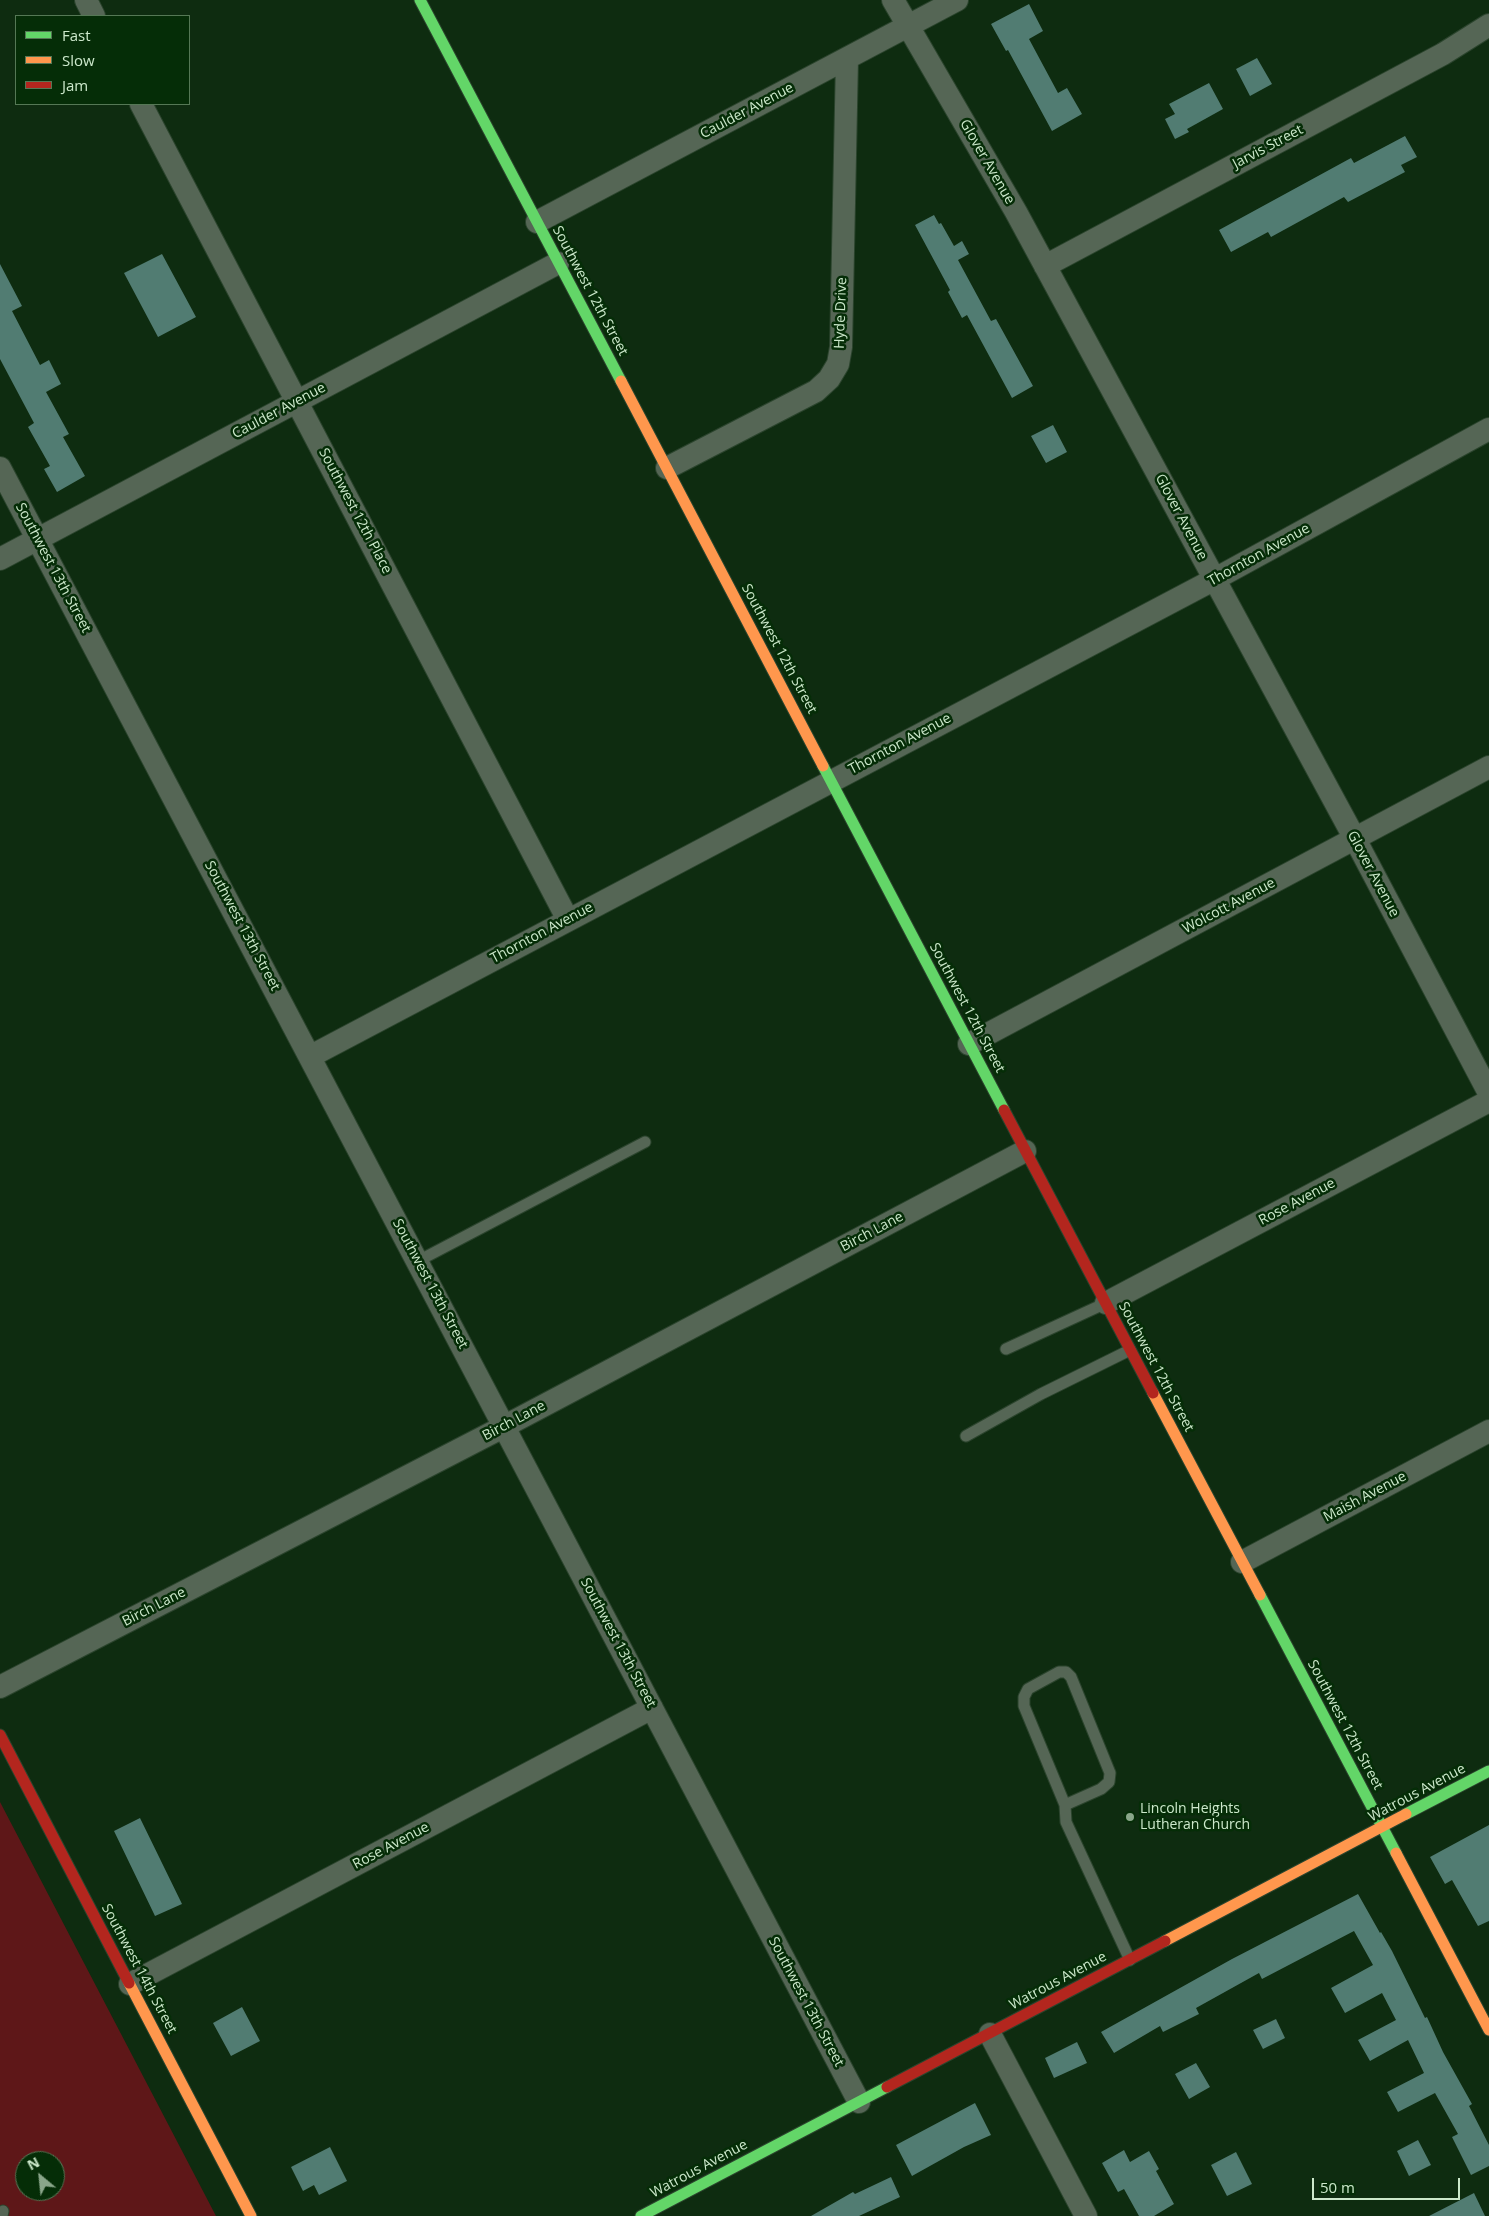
<!DOCTYPE html>
<html>
<head>
<meta charset="utf-8">
<style>
	body { margin:0 }
	#map { position:relative; width:1489px; height:2216px; overflow:hidden; background:#0e2c10; font-family:"Open Sans",sans-serif }
	canvas { display:block }
	.legend { position:absolute; left:15px; top:15px; width:175px; height:90px; box-sizing:border-box; background:#052d07; border:1px solid #557855; margin:0; padding:6px 9px; list-style:none; font-size:15px; color:#cce8cb }
	.legend li { display:flex; align-items:center; gap:10px; height:25px }
	.legend b { width:25px; border:1px solid #557855 }
	.north { position:absolute; left:15px; top:2151px; width:50px; height:50px; box-sizing:border-box; background:#052d07; border:1px solid #557855; border-radius:50%; rotate:332deg; font-size:14px; font-weight:700; line-height:20px; text-align:center; color:#cce8cb }
	.north::after { content:''; display:block; margin:auto; width:18px; height:22px; background:#8aa68a; clip-path:polygon(50% 0,100% 100%,50% 72%,0 100%) }
	.scale { position:absolute; left:1312px; top:2178px; width:148px; height:22px; box-sizing:border-box; border:2px solid #cce8cb; border-top:0; padding-left:6px; font-size:15px; line-height:18px; white-space:nowrap; color:#cce8cb; -webkit-text-stroke:4px #052d07; paint-order:stroke }
</style>
</head>
<body>
<div id="map">
<canvas width="1489" height="2216"></canvas>
<ul class="legend">
<li><b style="height:6px;background:#63d668"></b>Fast</li>
<li><b style="height:6px;background:#ff974d"></b>Slow</li>
<li><b style="height:6px;background:#b3261e"></b>Jam</li>
</ul>
<div class="north">N</div>
<div class="scale">50 m</div>
</div>
<script>
const ctx = document.querySelector('canvas').getContext('2d');
ctx.lineJoin = 'round';
function paint(path, color) {
  ctx.fillStyle = color;
  ctx.fill(path, 'evenodd');
}
function poly(rows) {
  const path = new Path2D();
  for (const r of rows) {
    path.moveTo(r[0], r[1]);
    for (let i = 2; i < r.length; i += 2) path.lineTo(r[i], r[i + 1]);
  }
  return path;
}
function stroke(path, color, width, dash) {
  ctx.strokeStyle = color;
  ctx.lineWidth = width;
  ctx.lineCap = dash ? 'butt' : 'round';
  ctx.setLineDash(dash || []);
  ctx.stroke(path);
}
function drawText(font, color, halo, rows, align = 'center') {
  ctx.font = font + ' "Open Sans",sans-serif';
  ctx.lineWidth = 5;
  ctx.setLineDash([]);
  ctx.textBaseline = 'middle';
  ctx.strokeStyle = halo;
  ctx.fillStyle = color;
  for (const [text, x, y, turn = 0] of rows) {
    ctx.save();
    ctx.translate(x, y);
    ctx.rotate((+turn || 0) * Math.PI / 180);
    ctx.textAlign = isNaN(turn) ? turn : align;
    if (halo) ctx.strokeText(text, 0, 0);
    ctx.fillText(text, 0, 0);
    ctx.restore();
  }
}
paint(poly([
	[0,1802,216,2216,0,2216],
	[25,2161,55,2161,55,2191,25,2191]
]), '#5e1718');
paint(poly([
	[1029,4,1043,31,1029,39,1058,93,1067,88,1082,114,1052,131,1008,50,1006,51,991,24],
	[1257,58,1272,84,1250,96,1236,69],
	[1209,83,1223,109,1187,129,1189,132,1175,139,1165,119,1175,114,1169,104],
	[1405,136,1417,157,1401,165,1405,172,1348,202,1344,197,1271,237,1268,232,1231,252,1219,230,1351,158,1354,163],
	[934,215,939,224,941,223,954,246,962,241,969,254,958,260,991,321,996,319,1033,386,1012,398,967,315,962,318,948,292,950,290,915,225],
	[162,254,196,317,158,337,124,273],
	[0,264,22,306,12,311,40,365,49,360,61,384,46,392,69,434,63,437,85,476,57,492,44,469,50,466,28,427,34,423,0,359],
	[1053,425,1067,452,1046,463,1031,436],
	[140,1818,182,1904,155,1916,114,1831],
	[1489,1825,1489,1921,1478,1926,1452,1880,1445,1884,1430,1857],
	[1358,1894,1380,1933,1381,1932,1392,1951,1425,2018,1427,2017,1443,2052,1472,2104,1469,2106,1489,2145,1489,2166,1471,2175,1452,2137,1458,2134,1435,2093,1398,2112,1387,2092,1424,2073,1408,2040,1370,2061,1358,2040,1396,2020,1382,1993,1345,2013,1331,1988,1373,1965,1354,1931,1262,1979,1259,1973,1196,2008,1199,2014,1163,2032,1160,2026,1114,2053,1101,2032,1232,1959],
	[242,2007,260,2041,231,2056,213,2023],
	[1276,2019,1285,2038,1263,2049,1253,2030],
	[1077,2042,1087,2063,1054,2078,1045,2058],
	[1196,2063,1210,2087,1189,2099,1175,2074],
	[975,2103,991,2135,964,2147,912,2176,896,2145],
	[1418,2140,1431,2165,1409,2176,1397,2151],
	[330,2147,347,2181,319,2195,314,2185,303,2191,291,2167],
	[1124,2150,1130,2162,1149,2151,1159,2169,1156,2171,1174,2204,1154,2216,1139,2216,1124,2189,1118,2192,1102,2163],
	[1236,2152,1252,2184,1227,2196,1211,2165],
	[891,2177,900,2197,859,2216,811,2216,853,2192,855,2194],
	[1474,2193,1485,2216,1429,2216]
]), '#517c72');
const lane = poly([
	[418,1261,645,1142],
	[1006,1349,1106,1303],
	[966,1436,1041,1394,1130,1350],
	[1065,1805,1101,1789,1109,1782,1110,1773,1071,1677,1066,1672,1059,1672,1028,1689,1024,1697,1024,1706,1065,1805,1066,1822,1130,1960],
	[2,2216,3,2211]
]);
const street = poly([
	[86,0,94,16],
	[893,0,1016,212,1355,839,1489,1093],
	[141,104,568,920],
	[537,222,957,0],
	[1045,266,1443,54,1489,25],
	[0,468,859,2102],
	[667,468,816,391,829,379,838,364,841,347,847,59],
	[0,559,558,263],
	[969,1044,1489,767],
	[311,1056,1215,579,1489,429],
	[1106,1303,1489,1101],
	[1242,1562,1489,1431],
	[0,1687,505,1426,1025,1151],
	[130,1984,652,1708],
	[990,2034,1086,2216]
]);
const fast = poly([
	[420,0,621,381],
	[823,766,1004,1110],
	[1260,1595,1396,1853],
	[1406,1814,1489,1771],
	[641,2216,887,2087]
]);
const slow = poly([
	[621,381,823,766],
	[1153,1393,1260,1595],
	[1396,1853,1489,2030],
	[1165,1941,1406,1814],
	[129,1983,251,2216]
]);
const jam = poly([
	[1004,1110,1153,1393],
	[0,1735,129,1983],
	[887,2087,1165,1941]
]);
stroke(lane, '#2b442d', 13);
stroke(street, '#2b442d', 24);
stroke(fast, '#2b442d', 13);
stroke(slow, '#2b442d', 13);
stroke(jam, '#2b442d', 13);
stroke(lane, '#565', 11);
stroke(street, '#565', 22);
stroke(fast, '#63d668', 11);
stroke(slow, '#ff974d', 11);
stroke(jam, '#b3261e', 11);
for (const [x, y, r, color] of [
	[1130,1817,5,"#8aa68a"]
]) {
  const dot = new Path2D();
  dot.arc(x, y, r, 0, 2 * Math.PI);
  ctx.fillStyle = color;
  ctx.fill(dot);
  stroke(dot, '#052d07', 2);
}
drawText('14px', '#cce8cb', '#052d07', [
	["Caulder Avenue",747,111,-28],
	["Jarvis Street",1268,147,-28],
	["Glover Avenue",987,162,60],
	["Southwest 12th Street",590,291,62],
	["Hyde Drive",841,313,-88],
	["Caulder Avenue",279,411,-28],
	["Southwest 12th Place",355,511,62],
	["Glover Avenue",1181,517,62],
	["Thornton Avenue",1259,555,-29],
	["Southwest 13th Street",53,568,62],
	["Southwest 12th Street",779,649,62],
	["Thornton Avenue",900,744,-28],
	["Glover Avenue",1373,874,62],
	["Wolcott Avenue",1229,906,-28],
	["Southwest 13th Street",242,926,62],
	["Thornton Avenue",542,933,-28],
	["Southwest 12th Street",967,1008,62],
	["Rose Avenue",1297,1202,-28],
	["Birch Lane",872,1232,-28],
	["Southwest 13th Street",430,1284,62],
	["Southwest 12th Street",1156,1367,62],
	["Birch Lane",514,1421,-28],
	["Maish Avenue",1365,1497,-28],
	["Birch Lane",154,1607,-27],
	["Southwest 13th Street",618,1643,62],
	["Southwest 12th Street",1345,1725,62],
	["Watrous Avenue",1417,1793,-28],
	["Rose Avenue",391,1846,-28],
	["Southwest 14th Street",139,1969,62],
	["Watrous Avenue",1058,1981,-28],
	["Southwest 13th Street",806,2002,62],
	["Watrous Avenue",699,2169,-28]
]);
drawText('14px', '#cce8cb', '#052d07', [
	["Lincoln Heights",1140,1809],
	["Lutheran Church",1140,1825]
], 'left');
</script>
</body>
</html>
